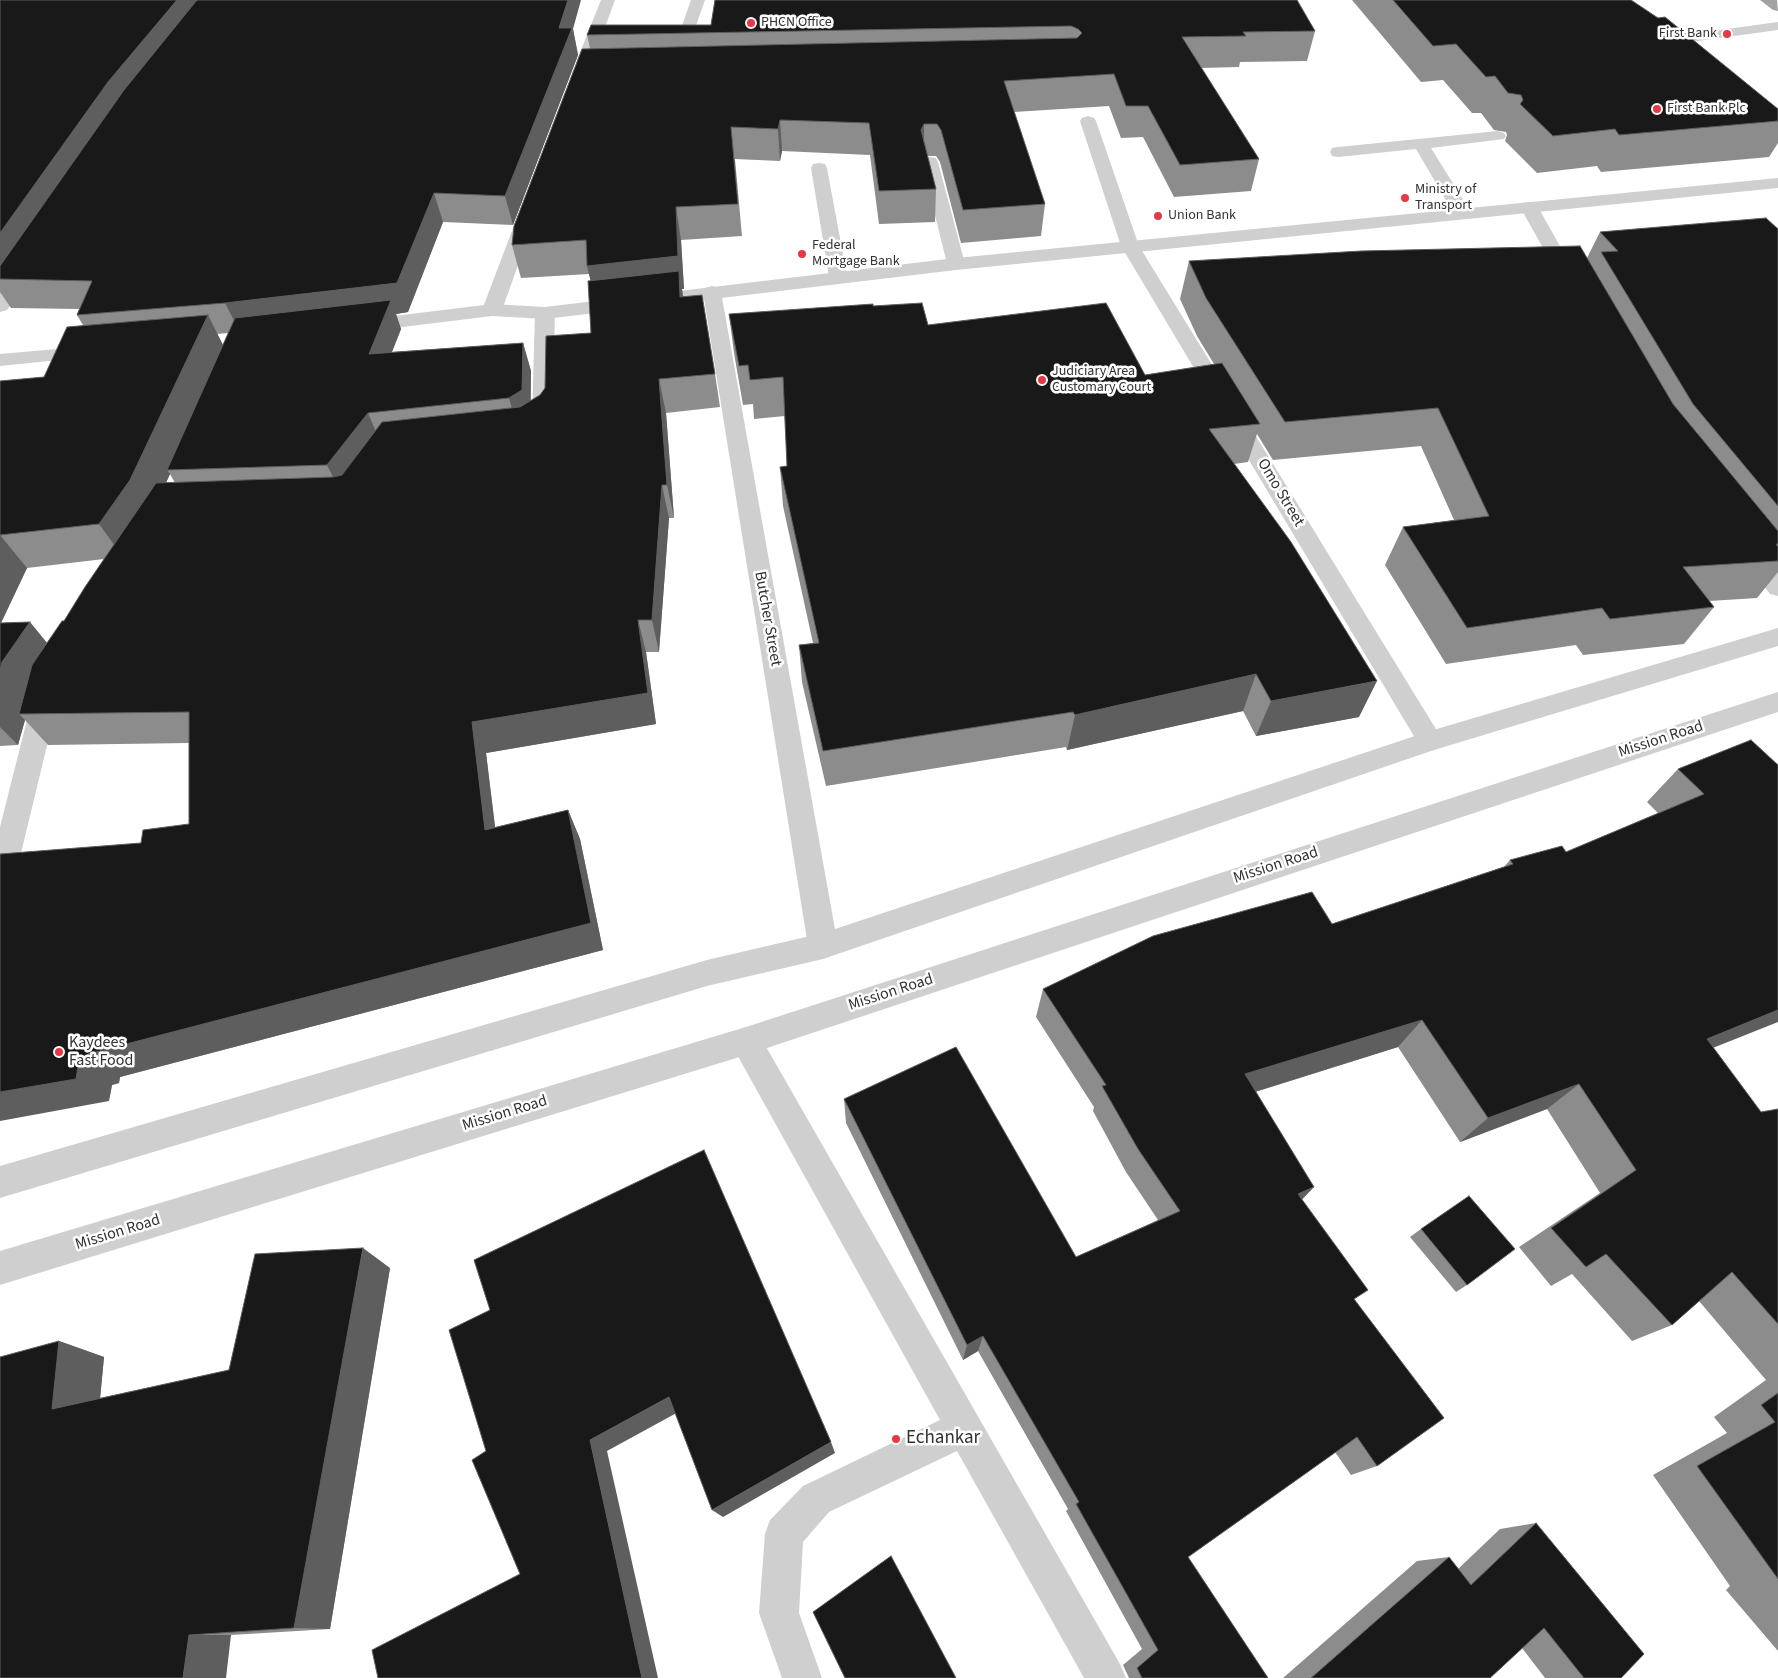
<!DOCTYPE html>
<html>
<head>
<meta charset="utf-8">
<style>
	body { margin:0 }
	canvas { display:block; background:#fff }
</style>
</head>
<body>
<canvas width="1778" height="1678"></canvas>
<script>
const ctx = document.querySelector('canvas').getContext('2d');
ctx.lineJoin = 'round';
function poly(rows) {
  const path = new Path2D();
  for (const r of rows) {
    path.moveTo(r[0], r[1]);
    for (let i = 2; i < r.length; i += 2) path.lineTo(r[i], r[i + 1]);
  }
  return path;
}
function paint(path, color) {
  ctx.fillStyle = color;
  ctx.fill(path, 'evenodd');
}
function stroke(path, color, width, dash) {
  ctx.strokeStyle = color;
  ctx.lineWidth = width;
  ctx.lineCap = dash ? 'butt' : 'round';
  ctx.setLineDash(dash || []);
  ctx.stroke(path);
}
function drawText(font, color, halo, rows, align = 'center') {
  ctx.font = font + ' "Source Sans 3",sans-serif';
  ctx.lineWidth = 5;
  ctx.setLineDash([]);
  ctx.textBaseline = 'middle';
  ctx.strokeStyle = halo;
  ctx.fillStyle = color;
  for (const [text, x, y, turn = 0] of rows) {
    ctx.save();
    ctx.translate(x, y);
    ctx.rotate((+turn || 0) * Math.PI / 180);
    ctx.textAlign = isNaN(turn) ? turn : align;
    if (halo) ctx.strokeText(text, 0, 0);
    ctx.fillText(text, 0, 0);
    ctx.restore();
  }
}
paint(poly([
	[691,0,705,0,692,37,690,40,685,41,680,40,678,37,691,0],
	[1778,22,1778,30,1669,45,1653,45,1648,44,1646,41,1648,38,1653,37,1669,37,1778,22],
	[1088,116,1094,118,1096,121,1139,246,1136,250,1130,251,1124,250,1121,246,1080,121,1082,118,1088,116],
	[1498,131,1504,133,1506,136,1504,139,1431,148,1472,214,1469,218,1463,219,1457,218,1454,214,1416,149,1338,157,1332,156,1330,152,1332,148,1338,147,1498,131],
	[930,157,936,158,938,162,965,264,963,268,956,270,949,268,947,264,922,162,924,158,930,157],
	[819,163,825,164,827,168,847,276,845,280,838,282,831,280,829,276,811,168,813,164,819,163]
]), '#cfcfcf');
paint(poly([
	[601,0,615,0,593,60,590,63,580,63,577,60,601,0],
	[1529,202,1535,203,1538,207,1579,280,1577,284,1570,286,1563,284,1561,280,1520,207,1523,203,1529,202],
	[527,210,533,211,536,215,502,310,499,314,492,316,485,314,482,310,518,215,521,211,527,210],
	[1130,241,1136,242,1139,246,1439,734,1443,741,1439,748,1430,751,1421,748,1121,246,1124,242,1130,241],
	[26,262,33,264,35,268,7,310,0,312,0,292,19,264,26,262],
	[712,286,719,288,721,292,838,946,833,955,823,959,813,955,808,946,703,292,705,288,712,286],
	[545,307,552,309,555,313,552,422,549,427,537,432,530,430,527,425,532,419,535,313,538,309,545,307],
	[1748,543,1756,545,1778,572,1778,596,1770,594,1737,551,1740,545,1748,543],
	[46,686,55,689,59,696,14,882,10,890,0,894,0,827,33,696,37,689,46,686],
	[746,1027,757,1031,1120,1664,1126,1678,1084,1678,957,1451,829,1512,803,1542,799,1613,822,1678,782,1678,759,1613,765,1534,770,1520,803,1486,940,1420,735,1051,731,1041,735,1031,746,1027]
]), '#cfcfcf');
paint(poly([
	[1778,178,1778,188,956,270,545,319,492,316,362,332,355,330,352,326,355,322,362,320,492,304,545,307,956,258,1778,178],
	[91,346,98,348,101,352,98,356,0,366,0,354,91,346],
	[1778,628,1778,646,1434,750,823,959,707,986,0,1198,0,1166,707,960,823,933,1430,731,1778,628],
	[1778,692,1778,712,746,1055,0,1285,0,1251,746,1027,1778,692]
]), '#cfcfcf');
paint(poly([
	[1760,0,1777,0,1778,11,1773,10,1760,0]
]), '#a2a2a2');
paint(poly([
	[0,0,573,29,578,55,513,225,443,222,408,312,396,314,401,329,392,352,523,343,531,371,531,401,540,395,591,333,591,281,589,274,521,278,512,245,590,48,587,35,711,25,715,0,1315,31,1307,61,1240,62,1239,67,1201,68,1259,159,1251,191,1174,197,1143,137,1121,138,1109,106,1014,112,1045,204,1041,236,961,243,940,162,936,156,927,156,936,189,935,222,879,224,870,155,782,151,780,161,735,159,742,236,681,240,684,289,682,289,683,297,715,374,720,407,666,413,674,518,669,518,659,652,646,652,656,724,486,753,495,827,568,810,580,839,603,950,120,1077,119,1083,112,1085,109,1101,141,843,189,824,189,743,48,745,25,720,18,745,0,746,0,381,44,377,83,325,77,315,79,309,11,308,0,292],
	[228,333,223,345,217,334],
	[170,474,175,483,166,483],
	[104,559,64,621,47,643,1,623,27,568],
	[1352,0,1631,0,1778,109,1778,143,1769,157,1601,172,1597,166,1537,173,1505,141,1507,135,1506,132,1494,130,1481,113,1472,113,1443,80,1421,82],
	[1778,229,1778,572,1757,598,1709,601,1714,607,1684,644,1583,655,1576,645,1446,664,1385,565,1403,527,1454,520,1421,446,1273,460,1257,434,1248,462,1234,464,1359,717,1256,736,1243,711,1067,750,1066,747,826,786,802,682,799,645,813,643,783,506,780,467,787,466,785,416,754,419,753,404,743,405,734,353,729,314,873,306,928,325,1145,375,1214,364,1197,336,1180,299,1189,261,1587,258,1600,232],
	[1751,740,1713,1048,1761,1112,1778,1109,1778,1651,1726,1590,1730,1586,1653,1475,1727,1433,1714,1417,1766,1380,1699,1301,1672,1325,1632,1341,1572,1274,1551,1286,1519,1247,1600,1193,1547,1109,1460,1142,1398,1047,1255,1092,1302,1200,1355,1300,1377,1466,1351,1475,1335,1452,1188,1557,1268,1678,1129,1678,1123,1665,1142,1649,1066,1511,1068,1509,978,1351,963,1360,846,1123,844,1099,1076,1257,1158,1220,1126,1172,1093,1111,1094,1107,1036,1017,1043,989,1332,924,1504,867,1510,860,1566,852,1658,813,1647,802,1678,769],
	[1421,1229,1467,1285,1456,1292,1410,1237],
	[390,1268,330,1629,231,1635,0,1678,59,1341,104,1357,100,1398,229,1370],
	[1536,1523,1621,1678,1545,1678,1522,1648,1490,1678,1283,1678,1417,1561,1449,1557,1458,1569,1500,1529]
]), '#8c8c8c');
paint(poly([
	[177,0,211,0,0,279,0,233,108,82],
	[568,0,581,0,573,29,578,55,513,225,505,196],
	[780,120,782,151,780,161,778,129],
	[924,124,924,156,921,130],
	[434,193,443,222,408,312,396,314,401,329,380,382,240,332,225,303],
	[676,207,681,240,684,289,682,289,684,304,595,299,587,266],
	[208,315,225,349,167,470,170,474,152,513,123,557,99,524],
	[523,343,531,371,530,418,517,426,509,398],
	[659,379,666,413,674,518,667,485],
	[368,413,380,441,341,493,327,465],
	[662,485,669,518,659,652,652,620],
	[0,535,27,568,0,625],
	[638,620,646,652,656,724,486,753,499,859,485,830,472,722],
	[30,622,57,655,19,714,25,720,18,745,0,727,0,670,2,662],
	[1256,674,1243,711,1067,750,1075,715],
	[1377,681,1359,717,1256,736,1271,701],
	[568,810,580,839,603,950,120,1077,119,1083,112,1085,109,1101,0,1121,0,1092,88,1054],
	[1778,1010,1778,1022,1670,1065,1707,1039],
	[1422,1020,1398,1047,1229,1100,1245,1074],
	[1579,1084,1547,1109,1460,1142,1488,1118],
	[1314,1187,1294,1208,1298,1194],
	[363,1248,390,1268,330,1629,294,1628],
	[983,1336,978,1351,963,1360,967,1345],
	[59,1341,104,1357,98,1421,52,1409],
	[669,1397,682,1410,607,1451,658,1678,642,1678,590,1440],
	[831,1442,835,1453,723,1517,712,1510],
	[189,1635,231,1635,226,1678,183,1678]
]), '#5e5e5e');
const building = poly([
	[0,0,177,0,108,82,0,233,0,0],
	[197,0,568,0,559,28,572,28,505,196,434,193,397,283,225,303,77,315,92,281,0,279,0,266,124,90,197,0],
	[715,0,1297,0,1315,31,1243,32,1246,36,1182,37,1259,159,1180,165,1148,106,1126,106,1114,74,1004,81,1045,204,963,210,941,130,937,124,924,124,921,130,936,189,879,191,869,123,780,120,778,129,731,127,738,204,676,207,678,256,587,266,586,240,512,245,514,226,582,49,1077,38,1082,33,1078,29,1071,26,587,35,591,25,711,25,715,0],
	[1393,0,1631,0,1658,18,1665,17,1778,109,1778,121,1619,135,1615,129,1553,136,1520,104,1523,100,1521,95,1508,93,1495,76,1486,77,1456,44,1433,46,1393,0],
	[1766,218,1778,229,1778,506,1693,404,1601,252,1618,251,1600,232,1766,218],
	[1580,246,1673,404,1778,531,1778,544,1776,544,1778,547,1778,561,1683,567,1714,607,1610,619,1602,608,1467,628,1403,527,1489,516,1438,408,1285,422,1206,298,1189,261,1361,251,1580,246],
	[679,271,680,297,702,295,715,374,659,379,667,485,662,485,652,620,638,620,648,693,472,722,485,830,568,810,591,923,88,1054,87,1060,79,1061,76,1079,0,1092,0,854,141,843,143,830,189,824,189,712,19,714,32,665,62,621,64,621,85,587,156,483,333,477,342,475,382,422,520,407,540,395,545,388,546,336,591,333,588,281,679,271],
	[391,300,369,354,523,343,522,390,509,398,368,413,327,465,167,470,235,318,391,300],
	[922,303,928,325,1106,303,1145,375,1222,363,1260,424,1209,429,1291,542,1377,681,1271,701,1256,674,1075,715,1073,712,823,751,799,645,819,643,780,467,787,466,783,377,750,380,748,365,739,366,729,314,873,304,873,306,922,303],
	[208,315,130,480,99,524,0,535,0,381,44,377,67,327,208,315],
	[30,622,2,662,0,670,0,623,30,622],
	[1751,740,1778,765,1778,1010,1707,1039,1761,1112,1778,1109,1778,1324,1732,1272,1672,1325,1606,1254,1586,1267,1551,1228,1636,1170,1579,1084,1488,1118,1422,1020,1245,1074,1314,1187,1298,1194,1368,1290,1354,1299,1444,1418,1377,1466,1357,1437,1188,1557,1268,1678,1142,1678,1137,1668,1158,1650,1076,1504,1079,1502,983,1336,967,1345,844,1099,956,1047,1076,1257,1180,1211,1138,1149,1102,1086,1106,1085,1043,989,1153,936,1312,892,1332,924,1513,864,1510,860,1562,846,1566,852,1704,794,1678,769,1751,740],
	[704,1150,831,1442,712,1510,669,1397,590,1440,642,1678,378,1678,372,1650,520,1574,472,1460,486,1451,449,1330,490,1310,474,1260,704,1150],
	[1469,1196,1515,1249,1467,1285,1421,1229,1469,1196],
	[363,1248,294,1628,189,1635,183,1678,0,1678,0,1357,59,1341,52,1409,229,1370,255,1254,363,1248],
	[1778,1393,1778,1579,1697,1466,1775,1422,1761,1405,1778,1393],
	[1536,1523,1644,1654,1621,1678,1584,1678,1544,1628,1490,1678,1311,1678,1449,1557,1471,1585,1536,1523],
	[891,1556,956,1678,845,1678,813,1612,891,1556]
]);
paint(building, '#191919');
stroke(building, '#5e5e5e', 1);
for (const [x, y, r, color] of [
	[751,23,5,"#e43946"],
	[1727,34,5,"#e43946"],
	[1657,109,5,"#e43946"],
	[1405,198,5,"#e43946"],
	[1158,216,5,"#e43946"],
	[802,254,5,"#e43946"],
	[1042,380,5,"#e43946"],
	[59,1052,5,"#e43946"],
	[896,1439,5,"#e43946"]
]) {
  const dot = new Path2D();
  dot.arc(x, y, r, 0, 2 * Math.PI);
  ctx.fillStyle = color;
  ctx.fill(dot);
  stroke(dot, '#fff', 2);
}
drawText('14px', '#323232', '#fff', [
	["PHCN Office",761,23],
	["First Bank",1717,34,"right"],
	["First Bank Plc",1667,109],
	["Ministry of",1415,190],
	["Transport",1415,206],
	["Union Bank",1168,216],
	["Federal",812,246],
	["Mortgage Bank",812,262],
	["Judiciary Area",1052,372],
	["Customary Court",1052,388]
], 'left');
drawText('16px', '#323232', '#fff', [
	["Omo Street",1280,493,59],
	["Butcher Street",767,619,80],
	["Mission Road",1661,740,-18],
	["Mission Road",1276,866,-18],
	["Mission Road",891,993,-18],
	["Mission Road",505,1114,-17],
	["Mission Road",118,1233,-17]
]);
drawText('16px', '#323232', '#fff', [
	["Kaydees",69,1043],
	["Fast Food",69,1061]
], 'left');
drawText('19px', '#323232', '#fff', [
	["Echankar",906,1439]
], 'left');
</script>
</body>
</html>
